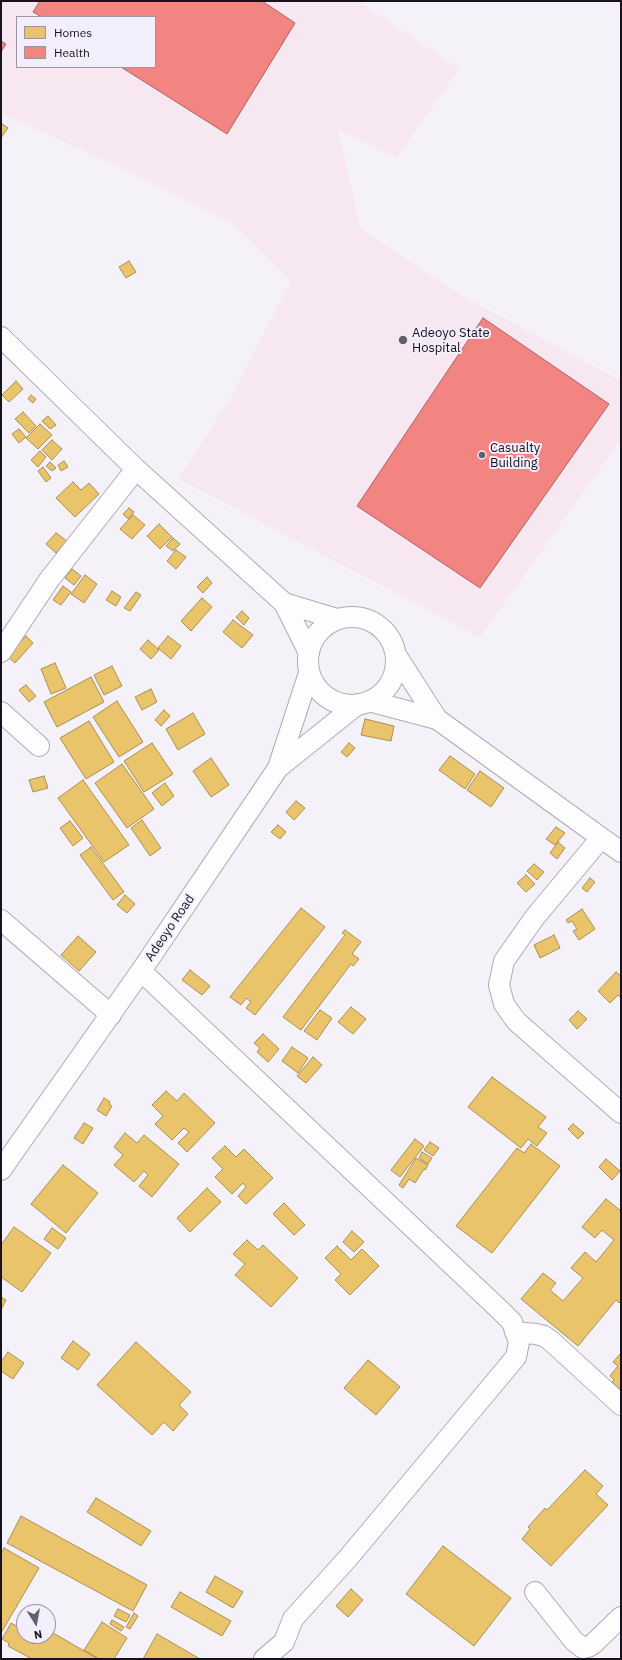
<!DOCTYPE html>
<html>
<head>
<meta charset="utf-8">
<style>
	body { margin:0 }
	#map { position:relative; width:622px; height:1660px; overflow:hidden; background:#f4f1f8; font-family:"IBM Plex Sans",sans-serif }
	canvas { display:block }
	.frame { position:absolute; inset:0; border:2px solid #17121d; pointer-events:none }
	.legend { position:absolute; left:16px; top:16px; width:140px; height:52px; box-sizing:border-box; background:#f3eefb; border:1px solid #9b96a2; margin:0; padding:5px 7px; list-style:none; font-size:12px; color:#17121d }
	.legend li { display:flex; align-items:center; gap:8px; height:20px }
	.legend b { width:20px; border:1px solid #9b96a2 }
	.north { position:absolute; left:16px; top:1604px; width:40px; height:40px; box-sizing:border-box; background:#f3eefb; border:1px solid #9b96a2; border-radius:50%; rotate:169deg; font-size:11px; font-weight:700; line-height:16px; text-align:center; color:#17121d }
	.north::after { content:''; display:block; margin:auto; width:14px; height:18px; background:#64606a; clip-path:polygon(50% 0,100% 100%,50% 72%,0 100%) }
</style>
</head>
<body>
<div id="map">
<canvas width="622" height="1660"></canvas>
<div class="frame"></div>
<ul class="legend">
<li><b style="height:11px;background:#e9c46a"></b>Homes</li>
<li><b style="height:11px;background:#f28482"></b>Health</li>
</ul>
<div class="north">N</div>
</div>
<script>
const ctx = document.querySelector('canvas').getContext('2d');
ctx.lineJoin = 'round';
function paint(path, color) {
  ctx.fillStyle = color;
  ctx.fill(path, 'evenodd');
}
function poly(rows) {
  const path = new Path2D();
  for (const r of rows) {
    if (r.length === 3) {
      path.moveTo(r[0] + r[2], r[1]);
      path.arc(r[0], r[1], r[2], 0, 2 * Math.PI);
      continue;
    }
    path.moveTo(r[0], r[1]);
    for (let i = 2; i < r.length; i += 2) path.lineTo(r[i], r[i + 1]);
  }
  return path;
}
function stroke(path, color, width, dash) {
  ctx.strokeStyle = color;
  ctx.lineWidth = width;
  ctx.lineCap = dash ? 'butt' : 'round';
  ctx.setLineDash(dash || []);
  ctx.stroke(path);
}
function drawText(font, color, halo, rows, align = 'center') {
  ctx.font = font + ' "IBM Plex Sans",sans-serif';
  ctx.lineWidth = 4;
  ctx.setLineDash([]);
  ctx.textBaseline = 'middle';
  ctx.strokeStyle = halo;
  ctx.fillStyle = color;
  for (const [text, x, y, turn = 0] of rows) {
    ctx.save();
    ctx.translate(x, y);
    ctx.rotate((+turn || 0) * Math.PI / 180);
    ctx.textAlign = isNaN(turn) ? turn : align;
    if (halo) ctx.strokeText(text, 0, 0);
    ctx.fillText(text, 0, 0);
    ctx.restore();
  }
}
paint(poly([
	[1,1,358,1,459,69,396,158,338,129,360,228,429,275,468,299,621,381,621,439,480,637,179,479,233,394,291,281,235,225,117,166,1,113],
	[17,17,155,17,155,67,17,67]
]), '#f6e7f0');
const homes = poly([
	[1,123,8,128,1,138,1,123],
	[129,261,136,272,126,278,119,267,129,261],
	[16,381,23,389,9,402,2,395,16,381],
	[31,395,36,399,33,403,28,399,31,395],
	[23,412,36,426,29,433,15,419,23,412],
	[48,416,56,425,50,429,42,421,48,416],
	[40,424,52,435,38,449,26,438,40,424],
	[19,429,26,437,19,443,12,434,19,429],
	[52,440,62,449,52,460,42,450,52,440],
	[40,451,46,457,38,467,31,460,40,451],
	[64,461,68,467,61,471,58,465,64,461],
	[50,462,56,468,52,471,46,466,50,462],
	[43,467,51,478,46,482,38,471,43,467],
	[73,482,81,490,89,483,99,494,75,517,56,498,73,482],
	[129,508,134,512,128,519,123,514,129,508],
	[133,515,145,525,132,539,120,529,133,515],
	[159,524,172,537,160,549,147,536,159,524],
	[56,533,67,541,56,553,46,544,56,533],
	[173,538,180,544,173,551,166,546,173,538],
	[176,550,186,557,176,569,167,561,176,550],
	[72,569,81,576,74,585,65,578,72,569],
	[85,575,97,584,84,603,71,594,85,575],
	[207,577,212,583,203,593,197,587,207,577],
	[63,586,71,592,61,605,53,600,63,586],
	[112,591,121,597,116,606,106,600,112,591],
	[136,592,141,595,130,611,124,608,136,592],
	[202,598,212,607,191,631,181,621,202,598],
	[242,611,249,618,244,625,236,617,242,611],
	[233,620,253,635,242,648,223,632,233,620],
	[26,636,33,643,15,663,7,656,26,636],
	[168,636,181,646,171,659,158,648,168,636],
	[148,640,159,650,151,659,140,649,148,640],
	[55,663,66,688,51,694,41,669,55,663],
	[112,666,122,686,104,695,94,675,112,666],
	[91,677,104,702,57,727,44,702,91,677],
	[26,685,36,696,29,702,19,690,26,685],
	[151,689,157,702,142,710,135,697,151,689],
	[117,701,143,742,119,757,93,717,117,701],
	[164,710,170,716,161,726,155,720,164,710],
	[193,713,205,734,178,750,166,729,193,713],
	[365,719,394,726,391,741,361,735,365,719],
	[89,721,114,762,86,779,60,738,89,721],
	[152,743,173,774,144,792,124,761,152,743],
	[349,743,355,748,347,757,341,752,349,743],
	[450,756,475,774,465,789,439,770,450,756],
	[211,758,229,785,211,797,193,771,211,758],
	[122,764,154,809,127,828,95,783,122,764],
	[480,771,504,788,491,807,467,790,480,771],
	[44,776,48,788,33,792,29,780,44,776],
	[83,780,129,845,104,862,58,798,83,780],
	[165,783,174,796,162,806,152,793,165,783],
	[296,801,305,808,294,820,286,812,296,801],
	[142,820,161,848,150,856,131,828,142,820],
	[70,821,83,838,73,846,60,828,70,821],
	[278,825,286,832,280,839,271,832,278,825],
	[556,827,565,833,555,845,546,839,556,827],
	[558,842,565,848,557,859,550,853,558,842],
	[91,847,124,892,113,900,80,855,91,847],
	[534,864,544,872,537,880,527,871,534,864],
	[526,875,535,884,526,892,517,883,526,875],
	[590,878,595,882,587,892,582,888,590,878],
	[125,895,135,904,127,913,117,905,125,895],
	[301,908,325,927,255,1015,246,1008,251,1002,246,998,241,1005,230,997,301,908],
	[582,909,595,929,579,940,573,931,577,929,572,921,568,923,566,920,582,909],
	[345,930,361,942,352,954,359,959,353,966,351,964,301,1030,283,1017,345,935,342,933,345,930],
	[554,935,560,948,540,958,534,945,554,935],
	[78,936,96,952,79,971,61,955,78,936],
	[190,970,210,986,202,995,182,980,190,970],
	[616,972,621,976,621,998,618,995,610,1003,598,991,616,972],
	[351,1007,366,1019,353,1034,338,1022,351,1007],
	[320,1010,332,1018,317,1040,304,1031,320,1010],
	[578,1011,587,1019,577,1029,569,1020,578,1011],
	[263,1034,279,1049,268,1062,257,1052,260,1048,254,1043,263,1034],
	[292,1047,308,1058,298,1073,282,1061,292,1047],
	[313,1057,322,1065,306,1083,297,1076,313,1057],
	[492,1077,546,1117,538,1127,547,1133,537,1146,528,1139,521,1148,468,1107,492,1077],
	[166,1091,177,1101,184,1093,215,1123,187,1152,178,1143,189,1132,184,1128,172,1140,155,1124,163,1116,152,1105,166,1091],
	[104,1098,110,1102,109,1104,112,1106,106,1116,97,1110,104,1098],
	[84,1123,93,1128,83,1144,74,1138,84,1123],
	[573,1124,584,1133,578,1139,568,1129,573,1124],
	[125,1133,137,1143,144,1135,179,1164,152,1197,139,1186,148,1175,144,1171,134,1182,114,1165,123,1155,114,1147,125,1133],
	[415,1139,424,1146,400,1177,391,1170,415,1139],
	[430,1142,439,1148,433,1156,424,1150,430,1142],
	[531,1144,560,1166,492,1253,456,1226,517,1148,524,1153,531,1144],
	[225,1146,236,1157,244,1149,273,1178,246,1204,238,1196,246,1187,243,1183,232,1194,215,1177,223,1169,212,1158,225,1146],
	[422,1152,432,1158,428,1164,419,1158,422,1152],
	[416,1158,428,1165,425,1170,424,1169,415,1183,409,1179,403,1188,399,1185,416,1158],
	[606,1159,620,1171,612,1180,599,1167,606,1159],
	[63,1165,98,1193,66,1233,31,1204,63,1165],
	[207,1188,221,1202,190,1232,177,1218,207,1188],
	[606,1199,621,1211,621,1300,619,1303,616,1300,578,1346,521,1299,543,1273,556,1283,550,1290,563,1301,583,1278,571,1268,585,1252,596,1262,614,1240,602,1230,595,1238,582,1227,606,1199],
	[284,1203,305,1225,294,1235,273,1214,284,1203],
	[14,1227,51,1253,22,1292,1,1277,1,1245,14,1227],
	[52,1228,66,1238,58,1249,44,1239,52,1228],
	[352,1231,364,1242,354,1252,343,1242,352,1231],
	[247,1240,258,1250,263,1245,298,1278,271,1307,235,1275,245,1264,233,1254,247,1240],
	[337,1246,351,1260,362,1249,379,1266,350,1295,335,1280,341,1274,325,1258,337,1246],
	[1,1297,6,1300,1,1310,1,1297],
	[73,1341,90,1354,78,1370,61,1358,73,1341],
	[136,1342,191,1392,179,1405,188,1414,173,1431,164,1422,152,1435,97,1385,136,1342],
	[8,1352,24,1363,13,1379,1,1371,1,1362,8,1352],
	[621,1353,621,1390,612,1382,614,1380,610,1376,618,1366,613,1362,621,1353],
	[368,1360,400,1387,376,1415,344,1388,368,1360],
	[585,1470,603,1486,596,1494,608,1505,551,1566,522,1539,530,1529,528,1527,545,1508,547,1510,585,1470],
	[96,1498,151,1531,141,1546,87,1512,96,1498],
	[21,1516,147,1585,133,1611,7,1543,21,1516],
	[443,1546,511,1598,474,1646,406,1594,443,1546],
	[4,1548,39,1568,1,1633,1,1554,4,1548],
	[215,1576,243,1592,233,1608,206,1592,215,1576],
	[351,1589,363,1600,348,1617,336,1606,351,1589],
	[180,1592,231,1621,222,1636,171,1607,180,1592],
	[118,1609,130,1615,126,1622,114,1616,118,1609],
	[134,1613,138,1616,130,1629,126,1627,134,1613],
	[112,1620,124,1627,121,1631,110,1624,112,1620],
	[24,1621,24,1636,48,1636,48,1630,98,1659,32,1659,8,1646,9,1643,2,1639,11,1623,20,1628,24,1621],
	[102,1622,127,1638,114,1659,99,1659,84,1650,102,1622],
	[157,1634,200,1659,143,1659,157,1634]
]);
paint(homes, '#e9c46a');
stroke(homes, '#aa8f53', 1);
const health = poly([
	[40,1,262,1,295,23,227,134,121,67,155,67,155,17,42,17,33,12,40,1],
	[1,41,6,44,1,52,1,41],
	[483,318,609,404,480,588,357,506,483,318]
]);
paint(health, '#f28482');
stroke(health, '#b06264', 1);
const minor = poly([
	[1,337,136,469,284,603,309,653],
	[284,603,337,619],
	[352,661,44],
	[1,652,49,580,136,469],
	[396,655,437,719],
	[369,701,437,719,621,852],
	[1,712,39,746],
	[278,768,309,673],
	[601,838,535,917,504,961,499,985,504,1004,516,1021,621,1113],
	[1,920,111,1015],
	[141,971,501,1311,512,1322,519,1342,516,1357,348,1558,293,1619,284,1642,264,1659],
	[1,1170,141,971,278,768,358,704],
	[515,1332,536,1334,544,1336,551,1341,621,1405],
	[535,1592,574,1641,583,1648,588,1647,593,1644,621,1617]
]);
stroke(minor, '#afabb4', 22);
stroke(minor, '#fdfdfe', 20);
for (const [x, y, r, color] of [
	[403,340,5,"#64606a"],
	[482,455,4,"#64606a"]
]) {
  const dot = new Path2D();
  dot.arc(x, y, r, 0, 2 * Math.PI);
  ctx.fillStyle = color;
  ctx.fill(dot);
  stroke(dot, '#f3eefb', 1.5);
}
drawText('13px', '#17121d', '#f3eefb', [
	["Adeoyo State",412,333],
	["Hospital",412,348],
	["Casualty",490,448],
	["Building",490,463]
], 'left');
drawText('13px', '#17121d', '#f3eefb', [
	["Adeoyo Road",170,928,-56]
]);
</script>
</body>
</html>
